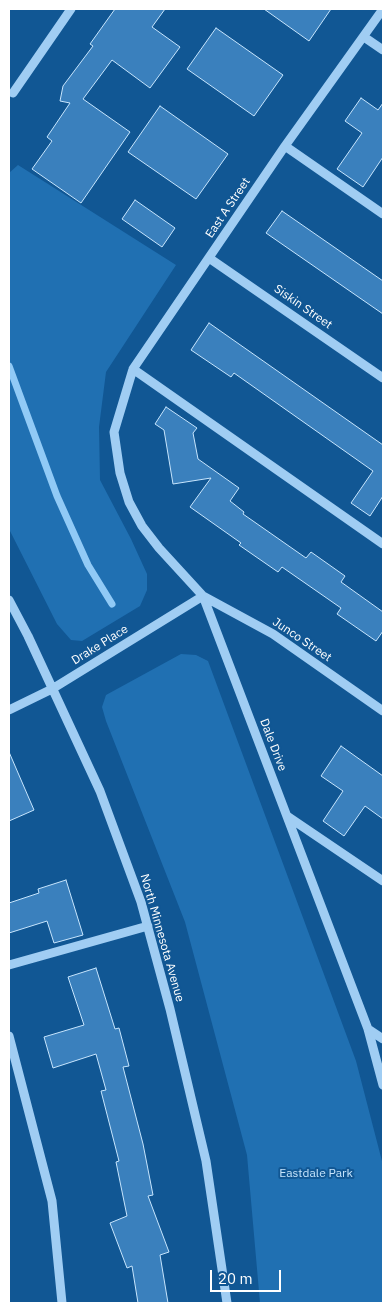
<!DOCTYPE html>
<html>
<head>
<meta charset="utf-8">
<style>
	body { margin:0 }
	#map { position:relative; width:392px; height:1312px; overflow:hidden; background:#115794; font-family:"IBM Plex Sans",sans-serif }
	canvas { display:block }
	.frame { position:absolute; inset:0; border:10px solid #fff; pointer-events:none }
	.scale { position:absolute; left:210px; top:1270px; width:71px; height:22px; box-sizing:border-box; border:2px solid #fff; border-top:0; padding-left:6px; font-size:15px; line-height:18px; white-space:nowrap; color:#fff; -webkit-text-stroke:4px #115794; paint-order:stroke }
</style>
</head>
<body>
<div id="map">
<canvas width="392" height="1312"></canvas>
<div class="frame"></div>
<div class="scale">20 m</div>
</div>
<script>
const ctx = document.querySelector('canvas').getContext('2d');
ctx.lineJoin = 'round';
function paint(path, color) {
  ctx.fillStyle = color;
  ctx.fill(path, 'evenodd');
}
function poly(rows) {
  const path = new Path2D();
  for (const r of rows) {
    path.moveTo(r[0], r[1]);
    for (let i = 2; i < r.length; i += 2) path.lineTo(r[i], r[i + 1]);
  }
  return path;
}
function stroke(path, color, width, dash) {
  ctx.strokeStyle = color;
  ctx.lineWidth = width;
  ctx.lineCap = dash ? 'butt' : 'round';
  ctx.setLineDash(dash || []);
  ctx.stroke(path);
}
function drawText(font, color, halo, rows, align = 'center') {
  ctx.font = font + ' "IBM Plex Sans",sans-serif';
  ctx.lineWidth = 4;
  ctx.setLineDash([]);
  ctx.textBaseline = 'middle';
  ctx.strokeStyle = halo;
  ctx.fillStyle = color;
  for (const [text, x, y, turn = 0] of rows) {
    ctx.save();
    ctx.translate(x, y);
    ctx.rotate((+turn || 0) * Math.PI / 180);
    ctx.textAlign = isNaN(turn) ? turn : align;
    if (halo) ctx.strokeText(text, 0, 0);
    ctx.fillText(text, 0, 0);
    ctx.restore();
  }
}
paint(poly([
	[18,165,176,265,106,372,99,427,100,480,131,539,147,574,147,590,140,606,82,641,71,640,57,624,9,529,9,173],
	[181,654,196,655,208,661,356,1061,383,1165,383,1303,260,1303,247,1155,185,922,106,721,102,707,106,695]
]), '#2070b2');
stroke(poly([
	[9,366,57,496,88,565,112,604]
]), '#91caf6', 7);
const building = poly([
	[115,9,165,9,152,27,180,47,150,88,112,60,83,99,130,132,81,203,32,169,52,141,47,137,70,103,60,101,63,86,93,46,90,44,115,9],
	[264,9,331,9,309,41,264,9],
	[216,28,283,75,254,116,187,69,216,28],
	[361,98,378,110,383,103,383,157,363,187,337,169,362,133,345,121,361,98],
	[160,106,228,154,196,199,128,152,160,106],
	[135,200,175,228,162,247,122,219,135,200],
	[282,211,383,281,383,314,266,233,282,211],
	[209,323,383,445,383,496,370,516,351,503,373,471,234,373,231,377,191,350,209,323],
	[166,407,197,428,193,433,198,459,239,488,230,501,244,512,243,514,306,558,311,552,345,576,341,582,383,612,383,631,376,641,337,614,341,608,282,567,278,572,239,545,241,543,190,507,211,478,173,484,164,430,155,424,166,407],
	[341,746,383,776,383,819,365,806,344,836,323,821,343,791,321,776,341,746],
	[9,752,34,810,9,821,9,752],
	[66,880,83,935,54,943,47,921,9,933,9,903,39,893,38,889,66,880],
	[96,968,115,1029,119,1028,129,1066,123,1067,143,1144,153,1195,148,1196,169,1252,160,1255,168,1303,138,1303,132,1266,127,1268,110,1223,127,1216,116,1162,119,1161,101,1091,106,1090,96,1054,53,1068,44,1037,84,1025,68,977,96,968]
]);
paint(building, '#3a80bd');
stroke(building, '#c7e5fd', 1);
stroke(poly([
	[383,9,285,146,133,369,114,432,120,473,129,502,142,526,159,548,203,596,368,1029,383,1085],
	[364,37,383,50],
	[13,93,71,9],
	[285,146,383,214],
	[209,258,383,378],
	[133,369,383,544],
	[9,600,28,636,100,791,141,902,170,1009,206,1161,227,1303],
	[9,710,52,689,203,596,273,634,383,711],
	[287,816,383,881],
	[9,965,148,926],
	[368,1029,383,1039],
	[9,1036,52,1201,62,1303]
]), '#a0cdf3', 9);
drawText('12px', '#fff', '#115794', [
	["East A Street",228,208,-56],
	["Siskin Street",303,307,35],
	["Junco Street",302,640,34],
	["Drake Place",100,645,-32],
	["Dale Drive",273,745,69],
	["North Minnesota Avenue",162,938,74]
]);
drawText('12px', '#c7e5fd', '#115794', [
	["Eastdale Park",316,1174]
]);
</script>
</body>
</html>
